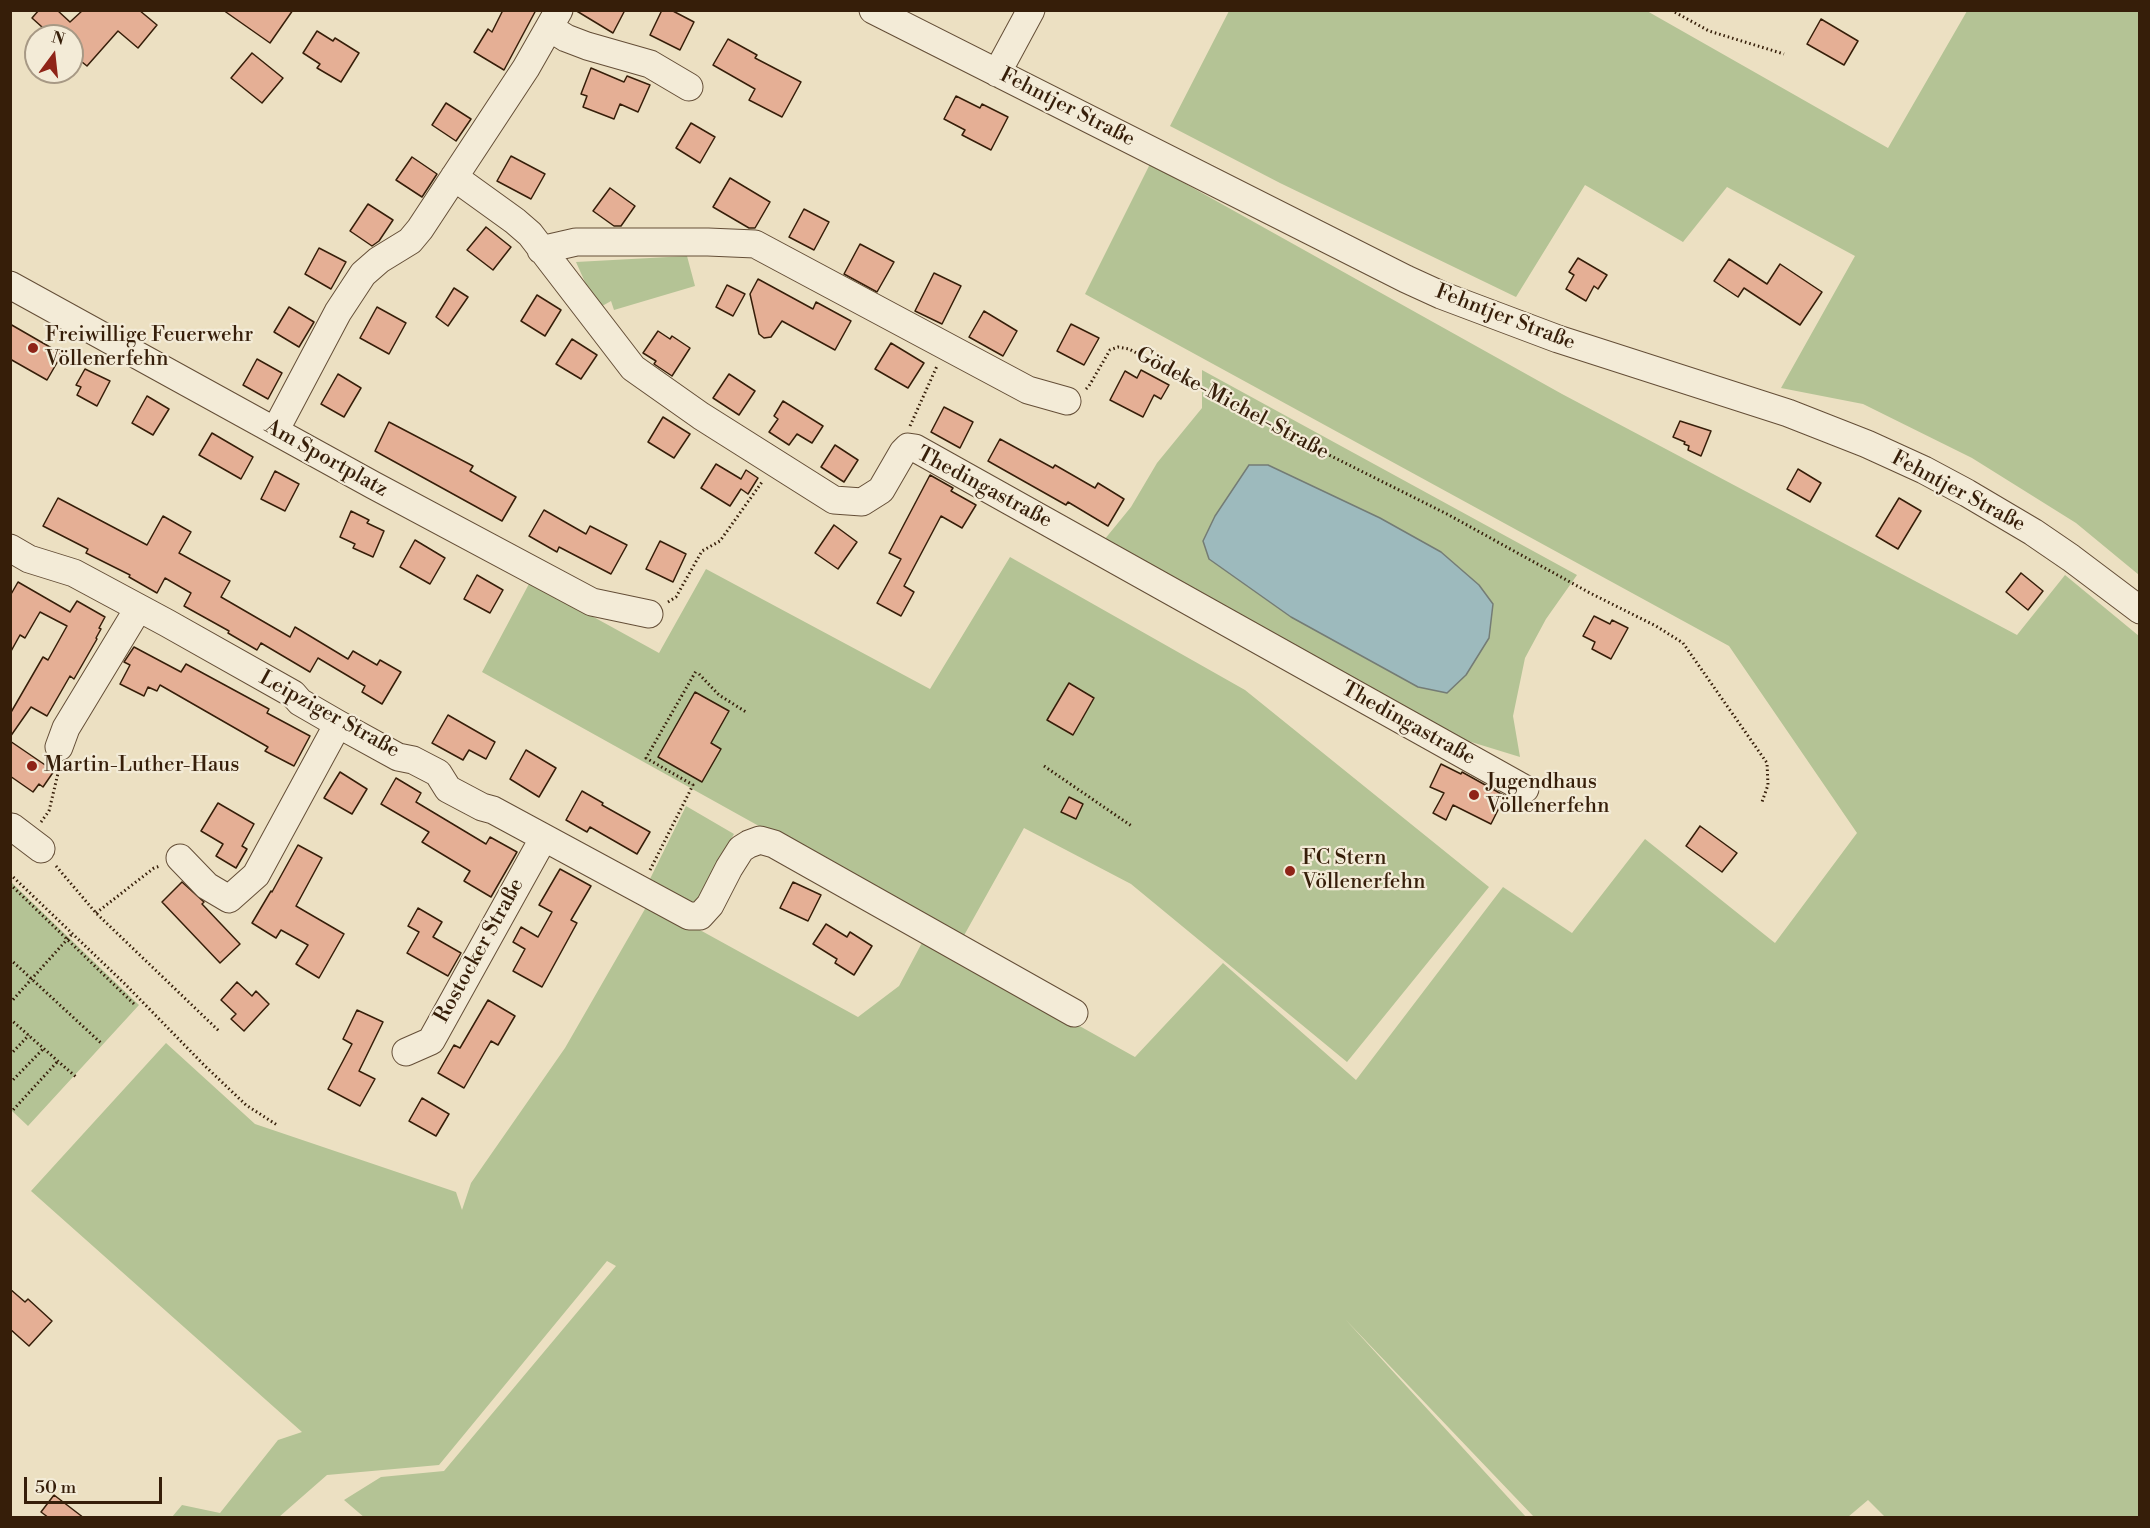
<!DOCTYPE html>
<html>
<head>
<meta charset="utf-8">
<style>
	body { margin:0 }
	#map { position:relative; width:2150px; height:1528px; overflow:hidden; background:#ece0c2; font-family:"Libre Bodoni",serif }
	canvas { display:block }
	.frame { position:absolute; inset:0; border:12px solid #361e09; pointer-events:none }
	.north { position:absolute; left:24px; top:24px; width:60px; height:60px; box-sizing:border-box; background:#f3ebd7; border:2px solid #a79985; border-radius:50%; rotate:15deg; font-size:16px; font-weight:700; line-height:24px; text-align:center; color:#361e09 }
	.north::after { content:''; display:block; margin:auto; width:21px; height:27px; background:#8f2418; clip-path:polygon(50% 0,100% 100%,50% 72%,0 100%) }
	.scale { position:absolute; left:24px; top:1477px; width:138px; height:27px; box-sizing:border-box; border:3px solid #361e09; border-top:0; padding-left:8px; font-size:18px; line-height:21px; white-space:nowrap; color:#361e09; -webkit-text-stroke:4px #f3ebd7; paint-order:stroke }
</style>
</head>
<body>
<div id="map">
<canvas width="2150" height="1528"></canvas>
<div class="frame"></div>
<div class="north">N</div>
<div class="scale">50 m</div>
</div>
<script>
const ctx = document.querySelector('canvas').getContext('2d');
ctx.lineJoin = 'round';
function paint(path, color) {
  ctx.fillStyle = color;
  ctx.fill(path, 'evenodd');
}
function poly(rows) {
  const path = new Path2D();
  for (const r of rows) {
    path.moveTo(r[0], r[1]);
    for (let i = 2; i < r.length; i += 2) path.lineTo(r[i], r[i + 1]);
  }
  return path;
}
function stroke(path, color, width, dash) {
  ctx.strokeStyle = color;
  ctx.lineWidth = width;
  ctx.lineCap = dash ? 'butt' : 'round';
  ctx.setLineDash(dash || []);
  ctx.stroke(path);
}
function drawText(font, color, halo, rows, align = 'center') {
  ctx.font = font + ' "Libre Bodoni",serif';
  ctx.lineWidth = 4.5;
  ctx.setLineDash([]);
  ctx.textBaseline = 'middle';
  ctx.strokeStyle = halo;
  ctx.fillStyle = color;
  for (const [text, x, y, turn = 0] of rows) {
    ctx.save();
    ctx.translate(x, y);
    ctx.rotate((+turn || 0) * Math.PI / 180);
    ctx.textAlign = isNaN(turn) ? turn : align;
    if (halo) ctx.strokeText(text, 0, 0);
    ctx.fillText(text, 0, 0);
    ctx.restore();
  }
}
paint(poly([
	[1229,11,1647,11,1888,148,1967,11,2139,11,2139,575,2076,523,1972,458,1863,404,1781,388,1855,256,1727,187,1683,242,1585,185,1516,297,1280,183,1170,126],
	[1150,164,1562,394,2017,635,2065,575,2139,636,2139,1517,1885,1517,1868,1500,1848,1517,1534,1517,1345,1319,1526,1517,365,1518,344,1500,381,1477,444,1471,616,1266,607,1261,439,1465,327,1475,279,1517,172,1517,182,1505,220,1513,278,1440,302,1432,31,1191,166,1043,255,1124,456,1192,462,1210,471,1183,565,1048,649,902,858,1017,899,986,924,939,1135,1057,1223,963,1356,1080,1503,887,1572,933,1645,839,1775,943,1857,833,1729,646,1085,294],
	[687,256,695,286,614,310,611,301,597,309,576,262],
	[1202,370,1577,575,1546,619,1525,658,1513,716,1520,757,1468,741,1397,706,1100,545,1131,507,1157,463,1202,408],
	[1268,465,1380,518,1441,552,1479,585,1493,604,1291,617,1209,559],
	[1010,557,1245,690,1489,887,1347,1062,1131,884,1024,828,962,939,482,672,530,582,659,653,706,569,930,689],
	[686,806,734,834,691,910,648,883],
	[11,882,139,1005,28,1126,11,1110]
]), '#b4c395');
const water = poly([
	[1249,465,1268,465,1380,518,1441,552,1479,585,1493,604,1489,638,1466,675,1447,693,1418,687,1291,617,1209,559,1203,541,1215,516,1249,465]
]);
paint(water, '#9dbabd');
stroke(water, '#747c75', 1.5);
const building = poly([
	[39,10,57,10,70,22,83,10,139,10,157,25,138,48,118,31,87,66,72,54,72,36,52,36,32,18,39,10],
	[223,10,293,10,270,43,223,10],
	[503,10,536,10,504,70,474,52,488,29,492,32,503,10],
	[575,10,625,10,613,33,575,10],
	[662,10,671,10,694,22,680,50,650,35,662,10],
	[1821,19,1858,41,1844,65,1807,44,1821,19],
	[317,31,333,41,335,38,359,53,341,82,317,68,320,64,303,53,317,31],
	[728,39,757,55,755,58,801,82,782,117,749,100,755,89,713,65,728,39],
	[252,53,283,78,262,103,231,78,252,53],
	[591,68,624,82,627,76,650,85,638,112,620,104,614,119,583,107,587,96,581,94,591,68],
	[956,96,980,108,982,104,1008,117,991,150,962,135,965,130,944,119,956,96],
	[446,103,471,119,456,141,432,125,446,103],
	[691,123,715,137,700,163,676,148,691,123],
	[511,156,545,174,531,199,497,181,511,156],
	[412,157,437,174,422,197,396,180,412,157],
	[730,178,770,202,755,228,749,228,713,207,730,178],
	[610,188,635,206,621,226,614,226,593,211,610,188],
	[368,204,393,220,379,241,372,246,350,231,368,204],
	[804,209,829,222,814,250,789,237,804,209],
	[486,227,511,247,493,270,467,250,486,227],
	[860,244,894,262,877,292,844,274,860,244],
	[319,248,346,262,331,289,305,274,319,248],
	[1578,258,1607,275,1598,289,1594,286,1586,301,1566,289,1574,275,1569,272,1578,258],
	[1729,259,1767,284,1780,264,1822,292,1800,325,1744,288,1738,297,1714,281,1729,259],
	[934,273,961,286,942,324,915,311,934,273],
	[758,279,813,309,816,302,851,321,835,350,782,321,771,337,764,338,759,334,750,294,758,279],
	[727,285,745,294,733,316,716,307,727,285],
	[454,288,468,297,448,326,436,317,454,288],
	[537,295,561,310,545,336,521,321,537,295],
	[289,307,314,322,299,347,274,332,289,307],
	[377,307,406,323,389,354,360,338,377,307],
	[984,311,1017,331,1003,356,969,337,984,311],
	[10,324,62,354,47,380,10,359,10,324],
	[1071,324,1099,338,1084,365,1057,351,1071,324],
	[658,331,670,339,672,336,690,348,672,376,654,364,656,361,643,353,658,331],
	[572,339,597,355,581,379,556,364,572,339],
	[891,343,924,363,908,388,875,369,891,343],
	[257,359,282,373,268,399,243,385,257,359],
	[85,369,110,381,97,406,77,395,81,387,76,385,85,369],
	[1141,370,1169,385,1161,399,1154,395,1143,417,1110,400,1125,371,1137,378,1141,370],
	[338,374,361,388,344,417,321,404,338,374],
	[729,374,755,391,739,415,713,398,729,374],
	[147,396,169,409,153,435,132,423,147,396],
	[783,401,823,426,812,443,797,434,789,445,769,432,778,419,774,416,783,401],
	[944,407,973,422,960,448,931,432,944,407],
	[663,417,690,434,674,458,648,442,663,417],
	[1680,421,1711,431,1701,456,1688,450,1689,446,1684,444,1685,442,1673,437,1680,421],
	[389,422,473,466,470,471,516,497,502,521,375,451,389,422],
	[212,433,253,457,241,479,199,455,212,433],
	[1000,439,1053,468,1055,465,1095,488,1098,483,1124,499,1108,526,1068,502,1066,505,988,461,1000,439],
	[835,445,858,460,844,482,821,467,835,445],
	[716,464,741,479,746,470,758,478,748,494,741,489,730,506,701,488,716,464],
	[1798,469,1821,483,1810,502,1787,489,1798,469],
	[275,471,299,484,285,511,261,499,275,471],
	[930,475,953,488,951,491,976,505,962,528,941,516,904,586,914,592,901,616,877,603,901,559,889,553,930,475],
	[58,498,147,545,163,516,191,532,179,553,230,581,221,597,290,637,295,627,348,659,353,651,377,665,380,660,401,672,382,704,362,692,365,686,318,658,310,672,261,643,257,650,228,633,229,631,184,606,191,593,165,578,157,593,129,577,130,575,86,553,88,549,43,526,58,498],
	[1899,498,1921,511,1898,549,1876,536,1899,498],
	[544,510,586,534,590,526,627,545,611,574,559,547,557,552,529,536,544,510],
	[351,511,369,520,367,523,384,531,373,557,353,548,355,544,340,537,351,511],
	[834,525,857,542,838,569,815,553,834,525],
	[415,540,445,558,430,584,400,567,415,540],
	[660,541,686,554,673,582,646,569,660,541],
	[2021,573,2043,591,2028,610,2006,592,2021,573],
	[477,575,503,590,490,613,464,599,477,575],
	[18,582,70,612,77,601,105,617,99,628,101,629,96,638,97,639,74,679,70,676,47,716,31,707,10,737,10,714,43,657,48,660,67,626,40,612,25,638,20,635,10,653,10,596,18,582],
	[1594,616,1610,624,1612,620,1628,628,1611,659,1592,649,1595,642,1583,636,1594,616],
	[134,647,181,672,186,664,269,709,267,713,310,736,294,766,265,751,268,747,160,685,157,691,148,687,144,696,120,684,130,665,124,662,134,647],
	[1069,683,1094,698,1073,735,1047,720,1069,683],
	[695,692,729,711,711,743,721,749,702,782,658,757,695,692],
	[448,715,495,742,486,759,469,750,463,760,432,743,448,715],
	[10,741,54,771,43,787,39,784,33,792,10,776,10,741],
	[526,750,556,768,539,797,510,779,526,750],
	[1441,764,1461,774,1462,772,1505,796,1491,824,1453,805,1446,820,1433,813,1444,793,1430,787,1441,764],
	[340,772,367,789,352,814,324,798,340,772],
	[396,778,421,793,416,802,486,844,490,837,517,852,491,897,464,881,470,871,422,842,429,832,381,804,396,778],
	[582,791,603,803,602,805,650,832,637,854,590,827,587,832,566,820,582,791],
	[1069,797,1083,804,1076,819,1061,812,1069,797],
	[218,803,254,824,242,846,247,849,236,868,216,856,223,844,201,831,218,803],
	[1700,826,1737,853,1722,872,1686,846,1700,826],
	[298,845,322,858,296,906,344,934,319,978,296,964,308,945,281,930,276,938,252,923,271,891,272,892,298,845],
	[560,869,591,886,571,920,577,923,542,987,513,971,525,949,513,942,521,927,538,937,552,912,539,905,560,869],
	[182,882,204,902,202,904,240,944,220,963,162,902,182,882],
	[793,882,821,895,808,921,780,908,793,882],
	[418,908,442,922,433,937,461,953,448,976,407,953,419,932,408,926,418,908],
	[826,924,847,937,850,932,872,946,854,975,835,963,837,959,813,944,826,924],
	[237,982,252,996,256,991,269,1004,244,1031,231,1019,236,1014,221,1000,237,982],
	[488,1000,515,1016,498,1045,491,1041,464,1088,438,1073,454,1045,460,1048,488,1000],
	[357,1010,383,1022,359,1071,375,1079,360,1106,328,1089,352,1044,343,1039,357,1010],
	[422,1098,449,1114,436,1136,409,1121,422,1098],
	[10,1289,25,1302,28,1299,52,1321,29,1346,10,1329,10,1289],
	[54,1495,84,1518,49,1518,41,1512,54,1495]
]);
paint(building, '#e5af95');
stroke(building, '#361e09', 1.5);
const minor = poly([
	[873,10,1406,279,1441,295,1558,339,1788,413,1867,444,1924,470,1967,493,2033,532,2071,558,2140,610],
	[550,28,566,38,587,46,650,64,689,87],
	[997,73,1031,10],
	[454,177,515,221,530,234,633,368,701,416,834,500,862,502,881,490,903,452,908,447,915,448,1525,789],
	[541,250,576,242,708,242,755,244,1028,390,1067,401],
	[10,285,373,485,592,602,649,614],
	[275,431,338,312,363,274,379,260,410,241,420,229,526,68,559,10],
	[10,548,29,559,74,573,167,623,293,694,300,702,338,724,398,757,413,760,438,773,448,789,482,807,493,810,689,916,700,916,710,905,729,868,741,849,749,844,760,840,774,844,1074,1013],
	[59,747,66,728,138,609],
	[12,827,41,849],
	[180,858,207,886,229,899,256,875,338,724],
	[406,1052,431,1041,543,839]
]);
stroke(minor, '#644e37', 29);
stroke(poly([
	[1671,10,1709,31,1784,54],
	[1086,389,1089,386,1110,350,1118,347,1129,349,1315,448,1447,514,1590,593,1656,626,1683,643,1767,763,1768,785,1762,802],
	[910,426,937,366],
	[668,602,676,597,702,551,720,541,762,482],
	[699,674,719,695,746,712],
	[1044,766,1133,827],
	[41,822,49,811,59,769],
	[56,866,96,913,220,1032],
	[650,870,693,785,646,758,696,671],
	[10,874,125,984,204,1065,246,1105,277,1125],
	[10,884,135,1005],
	[96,913,154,868,160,866],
	[10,959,101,1043],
	[10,1003,72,934],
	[10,1019,76,1077],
	[10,1055,29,1035],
	[10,1083,44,1048],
	[10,1107,13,1110,58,1061]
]), '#361e09', 3, [1.5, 3]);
stroke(minor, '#f3ebd7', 27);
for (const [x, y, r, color] of [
	[33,348,6,"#8f2418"],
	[32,766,6,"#8f2418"],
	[1474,795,6,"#8f2418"],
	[1290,871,6,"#8f2418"]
]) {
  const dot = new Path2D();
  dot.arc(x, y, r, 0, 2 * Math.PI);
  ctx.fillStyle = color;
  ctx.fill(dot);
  stroke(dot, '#f3ebd7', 2);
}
drawText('21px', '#361e09', '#f3ebd7', [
	["Fehntjer Straße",1067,108,27],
	["Fehntjer Straße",1505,318,21],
	["Gödeke-Michel-Straße",1232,404,28],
	["Am Sportplatz",326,459,29],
	["Thedingastraße",984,488,28],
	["Fehntjer Straße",1958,492,28],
	["Leipziger Straße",329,715,29],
	["Thedingastraße",1408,724,29],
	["Rostocker Straße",480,951,-61]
]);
drawText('21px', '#361e09', '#f3ebd7', [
	["Freiwillige Feuerwehr",45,336],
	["Völlenerfehn",45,360],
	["Martin-Luther-Haus",44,766],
	["Jugendhaus",1486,783],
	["Völlenerfehn",1486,807],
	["FC Stern",1302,859],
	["Völlenerfehn",1302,883]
], 'left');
</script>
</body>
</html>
